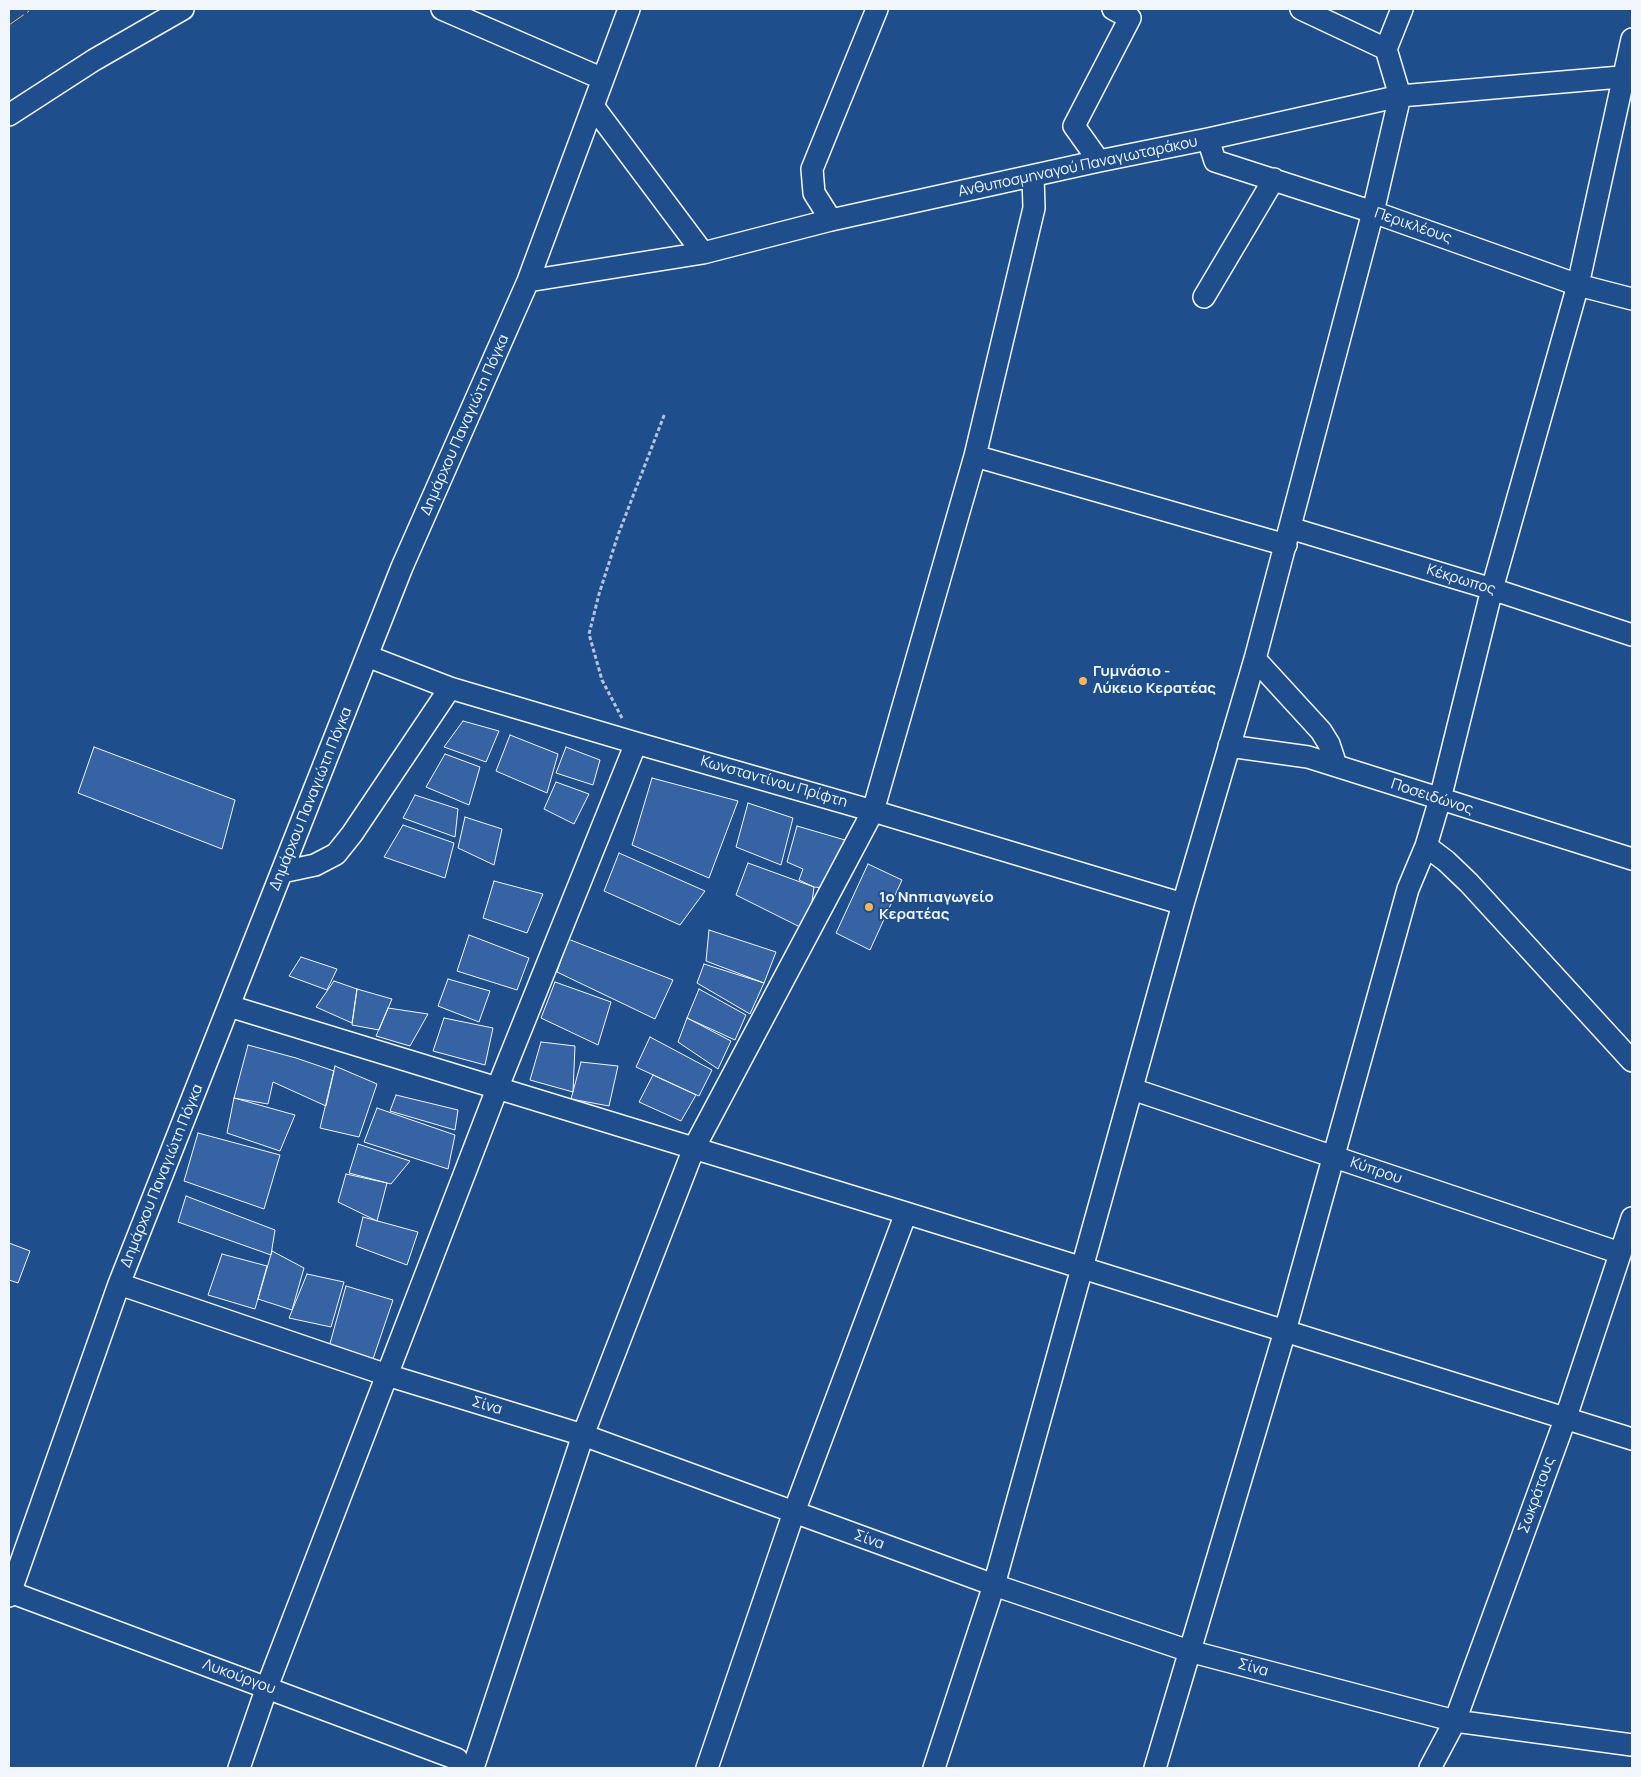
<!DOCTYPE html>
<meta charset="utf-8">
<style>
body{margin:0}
#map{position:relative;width:1641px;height:1777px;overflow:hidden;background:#1f4e8c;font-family:Manrope,sans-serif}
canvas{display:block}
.frame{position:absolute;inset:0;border:10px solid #f2f6ff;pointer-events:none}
</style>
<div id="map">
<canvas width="1641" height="1777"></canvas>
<div class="frame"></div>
</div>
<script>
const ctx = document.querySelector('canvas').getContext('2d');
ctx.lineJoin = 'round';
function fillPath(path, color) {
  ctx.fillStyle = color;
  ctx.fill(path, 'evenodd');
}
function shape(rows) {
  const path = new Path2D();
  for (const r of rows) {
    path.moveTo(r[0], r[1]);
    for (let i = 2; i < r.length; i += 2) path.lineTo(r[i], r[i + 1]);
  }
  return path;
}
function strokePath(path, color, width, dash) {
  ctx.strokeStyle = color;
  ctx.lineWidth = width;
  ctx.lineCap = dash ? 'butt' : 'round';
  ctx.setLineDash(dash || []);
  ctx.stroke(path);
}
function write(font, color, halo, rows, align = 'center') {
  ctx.font = font + ' Manrope,sans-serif';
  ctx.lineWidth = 4;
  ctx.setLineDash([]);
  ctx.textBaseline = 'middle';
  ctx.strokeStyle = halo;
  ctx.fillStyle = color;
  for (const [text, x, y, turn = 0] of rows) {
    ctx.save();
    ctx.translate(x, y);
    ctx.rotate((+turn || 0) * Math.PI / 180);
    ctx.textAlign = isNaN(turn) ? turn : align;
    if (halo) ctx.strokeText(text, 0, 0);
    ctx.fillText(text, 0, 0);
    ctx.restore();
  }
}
const building = shape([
 [463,721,499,731,486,762,444,747,463,721],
 [510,735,558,754,547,793,496,771,510,735],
 [94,747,235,800,222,849,78,793,94,747],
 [566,747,600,760,593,785,556,773,566,747],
 [445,754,480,767,469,805,426,787,445,754],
 [652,778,738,801,709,878,632,845,652,778],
 [556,782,589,794,574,824,544,809,556,782],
 [415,795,458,809,455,837,403,818,415,795],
 [748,803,793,818,781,865,736,847,748,803],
 [465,817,502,829,494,865,458,848,465,817],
 [403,825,454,843,445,878,384,857,403,825],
 [797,826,845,840,825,888,814,887,799,880,803,869,787,862,797,826],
 [619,853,705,891,680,925,604,891,619,853],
 [748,863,814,887,808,931,736,895,748,863],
 [868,864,902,880,870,950,836,933,868,864],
 [494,881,543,894,527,933,483,918,494,881],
 [709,930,776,952,764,983,706,961,709,930],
 [469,935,529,958,517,990,457,971,469,935],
 [568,939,673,980,655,1019,557,972,568,939],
 [301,957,337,969,327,990,289,976,301,957],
 [704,964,764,983,750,1014,697,983,704,964],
 [448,979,490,991,479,1022,438,1006,448,979],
 [334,981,357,989,352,1023,316,1007,334,981],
 [555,982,611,1002,598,1045,541,1018,555,982],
 [357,989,392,999,379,1030,352,1025,357,989],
 [699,989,746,1015,735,1040,687,1018,699,989],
 [388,1008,428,1014,410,1046,376,1036,388,1008],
 [444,1018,493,1028,485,1065,433,1051,444,1018],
 [687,1018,731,1041,718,1069,678,1042,687,1018],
 [650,1037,712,1070,699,1096,636,1067,650,1037],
 [541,1042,575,1046,573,1092,530,1080,541,1042],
 [248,1045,296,1058,334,1071,326,1106,273,1082,268,1104,234,1098,248,1045],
 [581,1062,618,1066,609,1106,571,1099,581,1062],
 [335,1066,377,1084,359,1137,320,1128,335,1066],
 [653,1075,696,1095,681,1121,639,1102,653,1075],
 [396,1095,458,1110,455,1130,390,1111,396,1095],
 [234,1098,295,1115,280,1151,227,1133,234,1098],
 [377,1108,455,1135,448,1169,364,1142,377,1108],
 [198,1133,280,1155,264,1209,184,1181,198,1133],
 [358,1144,410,1161,391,1184,349,1173,358,1144],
 [346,1174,387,1183,377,1221,338,1202,346,1174],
 [186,1196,275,1230,271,1255,178,1222,186,1196],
 [363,1217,418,1232,407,1265,356,1246,363,1217],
 [9,1243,30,1251,18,1283,9,1280,9,1243],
 [272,1251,304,1268,292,1310,258,1299,272,1251],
 [222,1254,267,1266,255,1309,208,1295,222,1254],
 [307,1274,344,1282,331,1327,289,1318,307,1274],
 [346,1286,393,1300,373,1359,329,1347,346,1286]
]);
const path = shape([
 [622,718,602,680,589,634,599,594,618,535,665,413]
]);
const minor = shape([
 [442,9,603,79],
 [1301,9,1386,49],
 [1400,96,1386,49,1402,9],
 [593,106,703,253],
 [9,115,94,60,183,9],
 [1208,139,1215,161,1373,212,1578,285,1632,299],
 [1099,161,1074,126,1130,18,1113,9],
 [831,220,814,193,812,169,877,9],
 [528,281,703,253,831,220,1099,161,1208,139,1400,96,1632,76],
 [1204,297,1274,179],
 [975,456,1286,545],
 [1290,528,1492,589,1632,635],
 [367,656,450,688,636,743,873,811,1183,904],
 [1255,659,1321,731,1329,744,1336,765],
 [1229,746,1308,757,1632,859],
 [1426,846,1446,861,1469,883,1632,1061],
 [282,872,315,865,336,854,352,834,450,688],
 [229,1006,906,1213,1632,1439],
 [1132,1089,1620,1253],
 [119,1284,387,1375,583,1435,994,1585,1189,1651,1455,1721,1632,1745],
 [10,1592,457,1759,462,1768],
 [9,1596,119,1284,402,567,528,281,629,9],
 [239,1768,267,1687,497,1089,636,743],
 [473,1768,583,1435,694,1148,873,811,975,456,1034,208,1033,176],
 [707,1768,794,1512,906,1213],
 [934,1768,994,1585,1183,904,1255,659,1373,212,1400,96],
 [1155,1768,1285,1331,1408,889,1426,846,1440,799,1492,589,1578,285,1632,39],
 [1430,1768,1455,1721,1566,1417,1632,1218]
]);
const power = shape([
 [9,25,32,9]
]);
const markers = [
 [1083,681,5,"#ffb74d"],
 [869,907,5,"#ffb74d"]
];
const streetNames = [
 ["Ανθυποσμηναγού Παναγιωταράκου",1078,167,-12],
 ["Περικλέους",1413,226,19],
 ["Δημάρχου Παναγιώτη Πόγκα",465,425,-66],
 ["Κέκρωπος",1461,580,17],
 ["Κωνσταντίνου Πρίφτη",774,782,16],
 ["Ποσειδώνος",1432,797,18],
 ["Δημάρχου Παναγιώτη Πόγκα",311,799,-68],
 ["Κύπρου",1376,1171,19],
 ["Δημάρχου Παναγιώτη Πόγκα",162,1176,-68],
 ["Σίνα",487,1406,17],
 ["Σωκράτους",1537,1495,-70],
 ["Σίνα",869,1540,20],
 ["Σίνα",1253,1668,15],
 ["Λυκούργου",239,1677,20]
];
const poiNames = [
 ["Γυμνάσιο -",1093,672],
 ["Λύκειο Κερατέας",1093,689],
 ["1ο Νηπιαγωγείο",879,898],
 ["Κερατέας",879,915]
];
fillPath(building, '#3563a3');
strokePath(building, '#f2f6ff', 1);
strokePath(minor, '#f2f6ff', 24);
strokePath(path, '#b3c4dc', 3, [4, 2.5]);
strokePath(minor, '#1f4e8c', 21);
strokePath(power, '#ffb74d', 1, [18, 4, 2.5, 4]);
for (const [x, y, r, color] of markers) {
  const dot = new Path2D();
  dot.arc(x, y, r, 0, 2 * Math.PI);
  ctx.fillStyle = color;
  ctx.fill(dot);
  strokePath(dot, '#1f4e8c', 2);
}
write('15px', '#f2f6ff', '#1f4e8c', streetNames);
write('bold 15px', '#f2f6ff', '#1f4e8c', poiNames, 'left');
</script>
